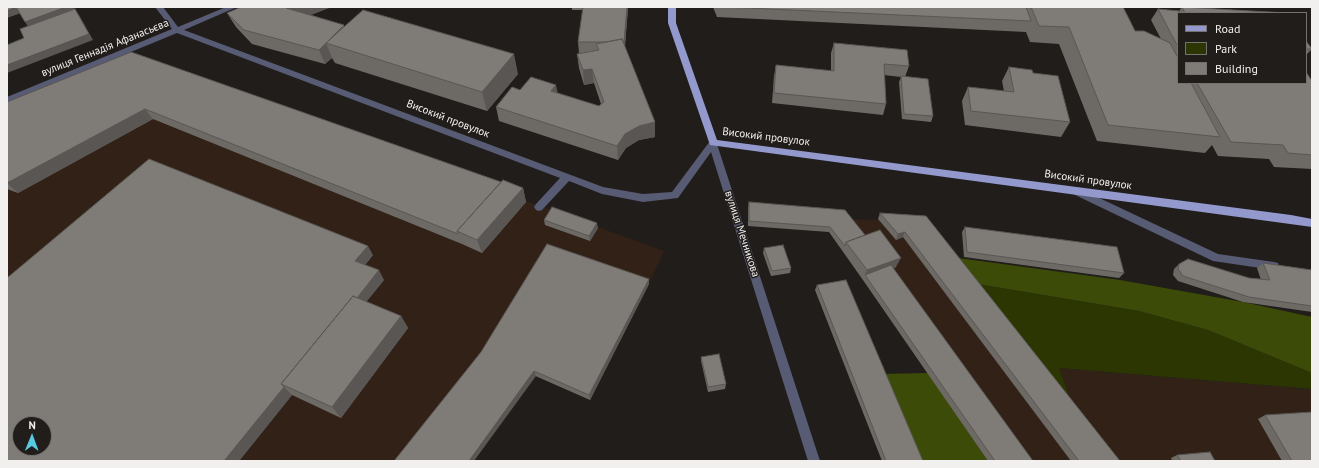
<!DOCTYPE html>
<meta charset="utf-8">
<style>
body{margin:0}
#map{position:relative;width:1319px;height:468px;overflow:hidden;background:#201d1b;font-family:"PT Sans",sans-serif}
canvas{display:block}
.frame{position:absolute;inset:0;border:8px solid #f2f0ee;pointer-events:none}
.legend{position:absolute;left:1177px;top:12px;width:130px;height:72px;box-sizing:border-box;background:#201d1b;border:1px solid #74716f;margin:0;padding:5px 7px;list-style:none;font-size:12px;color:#f2f0ee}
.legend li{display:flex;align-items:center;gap:8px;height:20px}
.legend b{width:20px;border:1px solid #74716f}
.north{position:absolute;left:12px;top:416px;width:40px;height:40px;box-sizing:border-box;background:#201d1b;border:1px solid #74716f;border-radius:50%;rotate:1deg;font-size:11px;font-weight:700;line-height:16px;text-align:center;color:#f2f0ee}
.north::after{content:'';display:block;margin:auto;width:14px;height:18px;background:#56c9e0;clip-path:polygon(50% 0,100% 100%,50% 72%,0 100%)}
</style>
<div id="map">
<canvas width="1319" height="468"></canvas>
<div class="frame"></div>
<ul class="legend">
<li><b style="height:5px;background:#9399cc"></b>Road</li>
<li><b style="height:11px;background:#2b3603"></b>Park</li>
<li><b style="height:11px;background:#7f7b77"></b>Building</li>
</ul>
<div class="north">N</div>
</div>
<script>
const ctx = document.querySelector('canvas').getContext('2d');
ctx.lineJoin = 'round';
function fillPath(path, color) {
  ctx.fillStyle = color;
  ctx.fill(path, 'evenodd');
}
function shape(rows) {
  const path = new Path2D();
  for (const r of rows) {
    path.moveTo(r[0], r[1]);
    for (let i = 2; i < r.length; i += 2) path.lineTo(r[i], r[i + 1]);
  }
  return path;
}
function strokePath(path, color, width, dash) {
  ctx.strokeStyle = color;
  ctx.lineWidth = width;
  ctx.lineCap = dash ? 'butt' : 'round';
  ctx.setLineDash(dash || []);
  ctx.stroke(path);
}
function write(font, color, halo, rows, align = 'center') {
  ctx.font = font + ' "PT Sans",sans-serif';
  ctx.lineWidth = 3;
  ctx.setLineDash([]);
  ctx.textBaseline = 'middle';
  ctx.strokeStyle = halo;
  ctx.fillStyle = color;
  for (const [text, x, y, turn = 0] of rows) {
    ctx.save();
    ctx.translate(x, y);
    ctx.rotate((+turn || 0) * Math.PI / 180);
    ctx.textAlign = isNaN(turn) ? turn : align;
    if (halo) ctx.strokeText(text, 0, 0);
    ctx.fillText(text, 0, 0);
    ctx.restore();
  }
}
const commercial = shape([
 [140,60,664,251,649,284,590,400,536,376,474,461,7,461,7,114],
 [20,424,44,424,44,448,20,448],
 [748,208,843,215,846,219,923,221,1076,416,1059,368,1312,389,1312,461,988,461,829,232,748,226]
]);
const green = shape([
 [972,283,1139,311,1208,330,1312,373,1312,389,1059,368,1077,417]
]);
const forest = shape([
 [951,257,1120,280,1243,302,1312,317,1312,373,1208,330,1139,311,972,283],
 [928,373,988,461,918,461,881,374]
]);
const minor = shape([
 [155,7,163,7,178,27,226,7,237,7,184,30,603,187,643,194,672,192,710,141,716,141,820,461,808,461,711,152,678,198,643,202,602,194,569,181,542,210,539,211,536,210,534,207,536,204,560,178,177,33,7,103,7,97,172,29,155,7],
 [1076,187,1218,254,1274,262,1278,263,1279,266,1278,269,1274,270,1213,261,1073,194,1071,191,1073,188,1076,187]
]);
const major = shape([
 [668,7,676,7,676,23,717,140,1291,215,1312,219,1312,227,710,145,668,23,668,7]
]);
const wall = shape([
 [572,7,628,7,625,47,655,137,639,140,626,148,618,160,499,121,496,107,520,90,558,93,599,106,601,104,594,83,584,85,579,68,577,54,586,53,579,53,578,42,583,10,572,10],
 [713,7,1123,7,1135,31,1161,39,1151,20,1158,9,1179,11,1182,7,1286,13,1178,13,1178,83,1306,83,1312,81,1312,169,1274,167,1269,159,1218,156,1212,145,1205,153,1097,141,1059,44,1030,42,1026,32,717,17],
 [227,13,311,15,344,26,518,74,487,111,335,63,332,58,325,64,252,44,236,27],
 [1306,41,1312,49,1306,55],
 [834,43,909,66,905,77,933,116,931,122,902,119,899,82,901,77,884,75,886,104,883,115,772,103,774,76,776,65,831,71,831,53],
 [131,52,501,182,523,188,526,202,482,253,462,244,153,119,18,193,7,189,7,102],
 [1009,67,1033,73,1070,122,1061,137,965,125,962,101,968,87,1004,91,1002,81],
 [749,202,865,235,896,267,893,269,1033,461,988,461,863,280,829,232,748,226,748,208],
 [880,213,926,216,1120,461,1071,461,903,237,896,240,878,219],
 [544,220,598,228,590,241,545,225],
 [965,227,1124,273,1119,278,964,257,962,232],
 [764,248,791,268,790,273,771,276,763,253],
 [373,255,365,265,384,280,366,302,401,316,408,328,341,418,292,395,239,461,9,461],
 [1263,263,1312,270,1312,312,1243,302,1178,281,1173,275,1174,269,1179,264,1249,278,1261,280,1257,268],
 [649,279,649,284,590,400,481,352],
 [817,285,923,461,882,461,815,290],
 [701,357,726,384,725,389,708,392,701,361],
 [1265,415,1312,461,1282,461,1258,419],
 [1177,455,1215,461,1172,461,1171,458]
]);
const shadedWall = shape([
 [16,7,21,13,7,18,7,11],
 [66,7,73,7,79,15,93,40,7,73,7,65,89,34,29,28,25,22],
 [287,7,332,7,293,22,286,8],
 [627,7,628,7,628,10,624,53,624,42],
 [326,43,332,58,325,64,319,50],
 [514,54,518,74,487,111,482,92],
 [592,69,594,83,584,85,583,70],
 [556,85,559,99,551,91],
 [145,109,153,119,18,193,7,183],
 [655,122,655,137,639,140,626,148,618,160,617,146,625,134,639,126],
 [523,188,526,202,482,253,477,240],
 [597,223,598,228,590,241,589,236],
 [905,232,903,237,896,240,898,234],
 [368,246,373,255,361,270,355,261],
 [901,258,896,267,867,278,865,275,867,270],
 [379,270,384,280,295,390,285,386],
 [649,279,649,284,590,400,589,395],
 [401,316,408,328,341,418,332,407],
 [534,371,536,376,474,461,469,461],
 [284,387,292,395,239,461,224,461]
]);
const building = shape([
 [7,7,66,7,25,22,16,7,7,11,7,7],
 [241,7,287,7,286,8,344,25,319,50,244,30,227,13,241,7],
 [583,7,627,7,624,42,622,39,606,42,578,42,583,7],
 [725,7,1026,7,1031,21,725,7],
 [1031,7,1123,7,1135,31,1144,31,1170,43,1178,58,1178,83,1191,83,1220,137,1108,125,1069,27,1039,26,1031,7],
 [1182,7,1286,13,1185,13,1182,7],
 [75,9,89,34,7,65,7,45,24,38,20,29,75,9],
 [1158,9,1179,11,1180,13,1178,13,1178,45,1177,45,1158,9],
 [363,10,514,54,482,92,326,43,363,10],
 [622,39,655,122,639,126,625,134,617,146,496,107,512,87,520,90,531,77,556,85,551,91,599,106,604,102,592,69,583,70,577,54,599,50,596,44,622,39],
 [1306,41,1312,49,1306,49,1306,41],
 [834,43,907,50,909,66,884,64,886,104,774,93,776,65,834,71,834,43],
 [131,52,501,182,457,231,458,234,145,109,7,183,7,102,131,52],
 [1009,67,1032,70,1033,73,1058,76,1070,122,971,111,968,87,1014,92,1009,67],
 [1306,72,1312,81,1312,155,1288,153,1283,145,1231,142,1197,83,1306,83,1306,72],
 [901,76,928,79,933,116,904,114,901,76],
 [149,159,368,246,355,261,379,270,357,298,353,296,281,384,284,387,224,461,9,461,7,460,7,278,149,159],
 [20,424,44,424,44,448,20,448,20,424],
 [503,180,523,188,477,240,457,231,503,180],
 [749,202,845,210,865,235,846,242,845,246,830,227,749,221,749,202],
 [552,207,597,223,589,236,544,220,552,207],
 [880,213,926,216,1120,461,1079,461,905,232,898,234,880,213],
 [965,227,1117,247,1124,273,967,252,965,227],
 [880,230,901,258,867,270,846,242,880,230],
 [547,244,649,279,589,395,534,371,469,461,394,461,481,352,547,244],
 [783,245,791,268,772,271,764,248,783,245],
 [1188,259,1249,278,1270,280,1263,263,1312,270,1312,306,1249,297,1183,276,1178,269,1179,264,1188,259],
 [891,265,1033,461,995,461,865,275,891,265],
 [846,280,923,461,886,461,817,285,846,280],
 [353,296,401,316,332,407,281,384,353,296],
 [719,354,726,384,708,387,701,357,719,354],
 [1312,412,1312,461,1292,461,1265,415,1312,412],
 [1210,452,1215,461,1181,461,1177,455,1210,452]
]);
const streetNames = [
 ["вулиця Геннадія Афанасьєва",105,48,-22],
 ["Високий провулок",448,119,21],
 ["Високий провулок",766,137,7],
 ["Високий провулок",1088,180,8],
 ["вулиця Мечникова",742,234,72]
];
fillPath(commercial, '#312117');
fillPath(green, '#2b3603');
fillPath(forest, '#3d4b08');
fillPath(minor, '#585b74');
fillPath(major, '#9399cc');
fillPath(wall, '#6d6a66');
fillPath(shadedWall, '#595653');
fillPath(building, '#7f7b77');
strokePath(building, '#595653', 1);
write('11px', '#f2f0ee', '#201d1b', streetNames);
</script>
